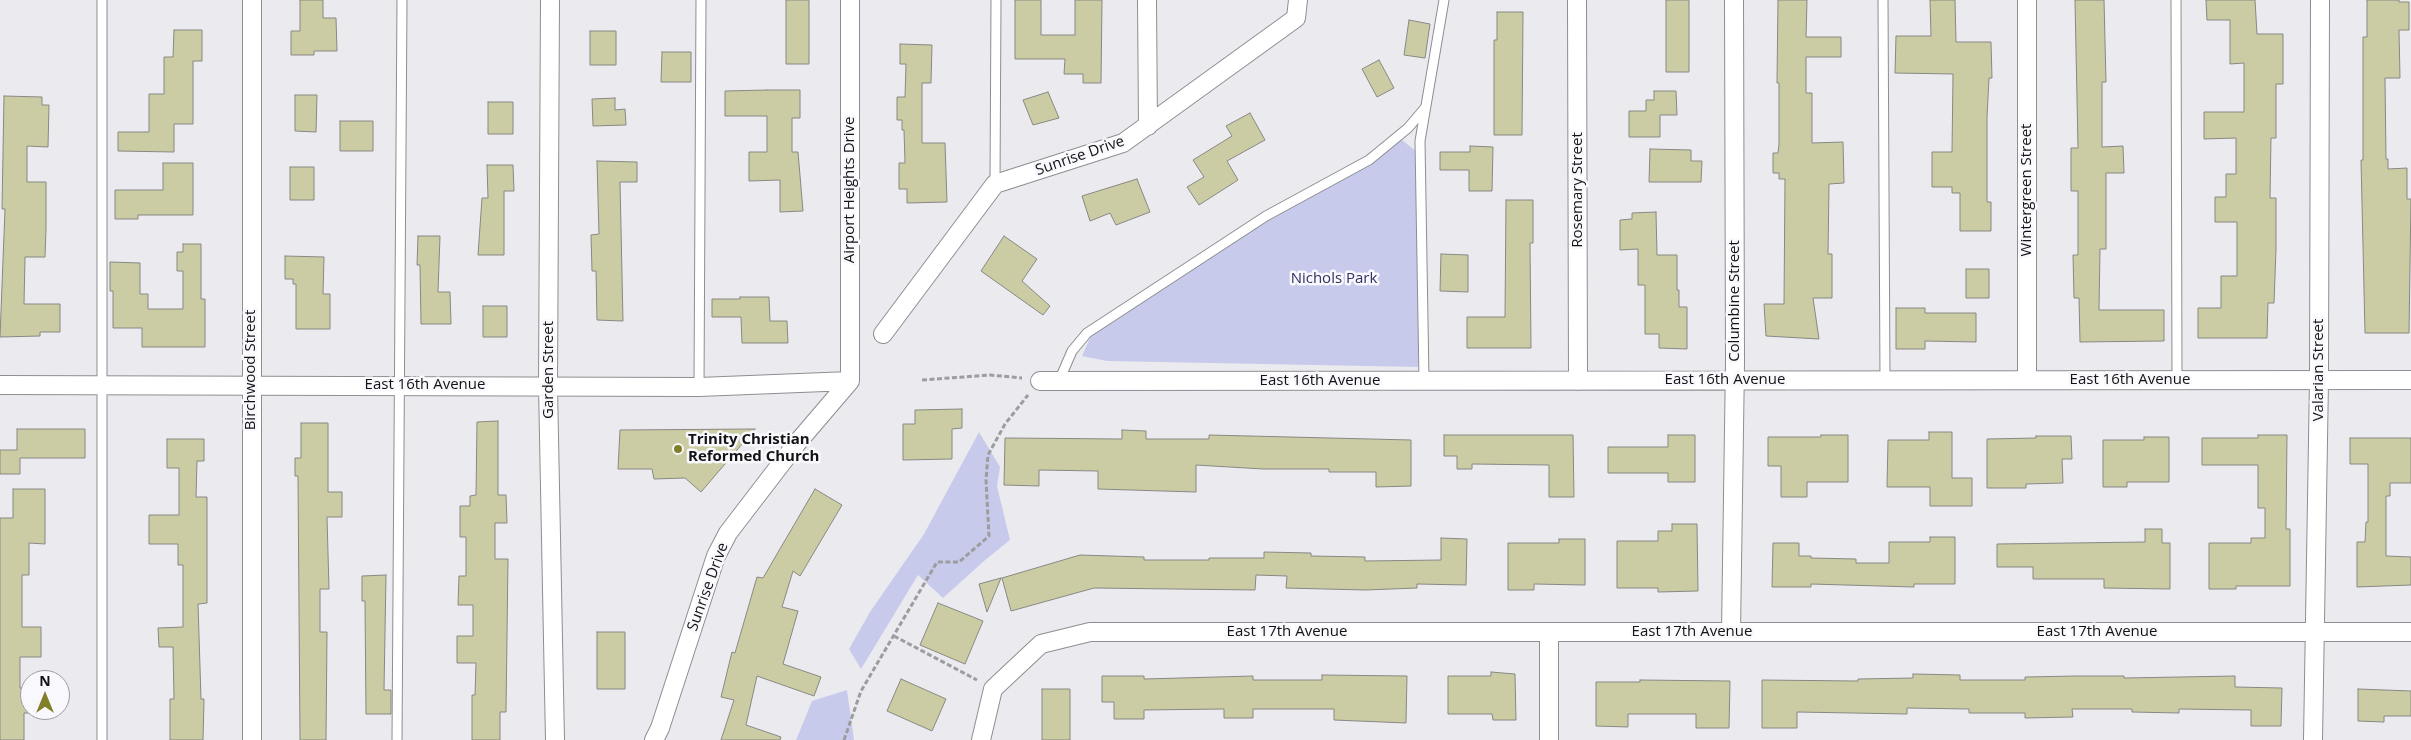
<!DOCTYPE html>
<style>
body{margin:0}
#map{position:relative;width:2411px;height:740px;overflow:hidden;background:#ebebef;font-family:"Open Sans",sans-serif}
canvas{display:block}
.north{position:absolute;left:20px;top:670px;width:50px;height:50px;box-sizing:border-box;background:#f8f8fd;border:1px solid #9c9ca0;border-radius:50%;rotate:0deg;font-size:14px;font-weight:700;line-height:20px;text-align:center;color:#131315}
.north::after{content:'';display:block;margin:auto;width:18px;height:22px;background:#818029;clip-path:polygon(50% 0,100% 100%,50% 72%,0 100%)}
</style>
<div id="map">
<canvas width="2411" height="740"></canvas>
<div class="north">N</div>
</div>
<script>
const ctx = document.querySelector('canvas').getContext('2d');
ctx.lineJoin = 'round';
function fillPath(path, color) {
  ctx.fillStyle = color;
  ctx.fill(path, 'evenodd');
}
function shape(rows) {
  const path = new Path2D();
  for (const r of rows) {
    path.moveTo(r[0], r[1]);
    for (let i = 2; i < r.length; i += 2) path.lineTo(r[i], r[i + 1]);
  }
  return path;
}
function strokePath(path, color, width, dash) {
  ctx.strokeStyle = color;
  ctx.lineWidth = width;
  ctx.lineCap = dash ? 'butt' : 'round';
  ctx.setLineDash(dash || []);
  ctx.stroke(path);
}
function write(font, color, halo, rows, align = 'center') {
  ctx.font = font + ' "Open Sans",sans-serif';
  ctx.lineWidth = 5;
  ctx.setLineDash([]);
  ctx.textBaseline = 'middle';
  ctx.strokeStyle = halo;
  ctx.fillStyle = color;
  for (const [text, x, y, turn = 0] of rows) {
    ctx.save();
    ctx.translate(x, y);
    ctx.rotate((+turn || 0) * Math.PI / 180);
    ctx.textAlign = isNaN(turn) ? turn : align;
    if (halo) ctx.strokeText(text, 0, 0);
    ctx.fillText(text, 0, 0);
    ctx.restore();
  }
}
const green = shape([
 [1402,140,1418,153,1421,290,1418,367,1107,361,1082,356,1093,331,1317,189,1377,148],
 [979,432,1000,467,997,486,1010,540,984,561,943,598,918,575,861,669,849,649,870,612,924,534],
 [847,690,854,740,796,740,812,701]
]);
const building = shape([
 [300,0,323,0,323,18,336,18,337,51,314,51,314,55,291,55,291,31,300,31,300,0],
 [786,0,809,0,809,64,786,64,786,0],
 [1015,0,1041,0,1041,35,1075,35,1075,0,1102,0,1101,83,1083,83,1083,74,1064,74,1065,59,1015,59,1015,0],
 [1666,0,1689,0,1689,72,1666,72,1666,0],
 [1778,0,1807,0,1806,37,1841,37,1841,57,1806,57,1806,93,1812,93,1812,143,1843,142,1844,183,1829,184,1828,254,1832,254,1832,298,1813,298,1819,339,1766,336,1764,304,1784,304,1785,179,1779,179,1779,173,1773,173,1773,153,1778,153,1779,144,1779,83,1777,83,1778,0],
 [1930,0,1955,0,1956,42,1991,42,1992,78,1989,78,1987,117,1987,202,1991,202,1991,231,1960,231,1960,193,1952,193,1952,187,1932,187,1932,152,1952,152,1953,74,1895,73,1896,36,1931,36,1930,0],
 [2075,0,2104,0,2106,82,2102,82,2102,147,2123,146,2124,173,2106,173,2106,249,2100,249,2099,310,2164,310,2164,341,2080,342,2079,298,2074,298,2073,255,2078,255,2078,191,2071,191,2071,148,2078,148,2075,0],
 [2206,0,2255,0,2257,34,2283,34,2283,84,2276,84,2276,138,2271,138,2270,198,2276,198,2276,249,2274,303,2268,303,2267,338,2198,338,2198,308,2221,308,2221,276,2237,276,2237,222,2215,222,2215,197,2226,197,2226,174,2236,174,2236,138,2204,139,2204,112,2244,112,2244,63,2230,64,2230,20,2207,20,2206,0],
 [2367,0,2399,0,2399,2,2409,2,2409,30,2399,30,2400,78,2385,78,2386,159,2388,159,2388,169,2407,168,2407,199,2411,199,2409,333,2365,333,2361,160,2363,160,2363,37,2367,37,2367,0],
 [1497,12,1523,12,1522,135,1494,135,1494,40,1497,40,1497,12],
 [1409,20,1430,24,1425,58,1404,55,1409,20],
 [174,30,202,30,202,61,193,61,193,124,174,124,174,152,118,151,118,132,149,132,149,94,164,94,164,57,173,57,174,30],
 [590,31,616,31,616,65,590,65,590,31],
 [900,44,932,45,931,83,922,83,922,143,945,143,947,202,907,203,907,189,899,189,899,163,905,163,904,130,902,130,902,120,897,120,897,97,905,97,906,64,900,64,900,44],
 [662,52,691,52,691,82,661,82,662,52],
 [1379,60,1394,88,1377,97,1362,69,1379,60],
 [767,90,800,90,800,118,792,118,792,152,798,152,803,211,780,212,780,180,749,181,749,152,767,152,767,116,725,116,725,91,767,90],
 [1654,91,1676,91,1677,115,1660,115,1660,137,1629,137,1629,111,1646,111,1646,100,1654,100,1654,91],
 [1048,92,1059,118,1033,125,1023,100,1048,92],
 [295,95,317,95,316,132,295,131,295,95],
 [4,96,42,97,42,105,49,105,48,147,27,146,27,182,46,182,46,229,45,257,25,257,24,304,60,304,60,332,40,332,40,336,0,337,5,209,2,209,4,96],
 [615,98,615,110,625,109,626,125,593,126,592,99,615,98],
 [488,102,513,102,513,134,488,134,488,102],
 [1250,113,1265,140,1227,161,1238,180,1199,205,1187,187,1204,177,1193,160,1232,136,1226,126,1250,113],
 [340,121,373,121,373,151,340,151,340,121],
 [1470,146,1493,147,1492,191,1469,191,1469,170,1440,170,1440,152,1470,152,1470,146],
 [1650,149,1691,150,1691,161,1702,161,1701,182,1649,182,1650,149],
 [597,161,637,162,637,182,620,182,623,321,597,320,596,271,592,271,591,235,599,234,597,161],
 [163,163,193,163,193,215,138,215,138,219,115,219,115,190,163,190,163,163],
 [487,165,513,165,514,191,504,191,504,255,478,255,482,198,488,198,487,165],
 [290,167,314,167,314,200,290,200,290,167],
 [1137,179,1150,212,1116,225,1110,213,1090,221,1082,196,1137,179],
 [1506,200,1533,200,1533,243,1530,243,1531,348,1467,348,1467,317,1505,317,1506,200],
 [1656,212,1657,255,1677,255,1677,290,1679,290,1679,307,1687,307,1687,349,1659,348,1659,334,1645,334,1645,285,1638,285,1638,249,1620,250,1620,220,1632,219,1632,213,1656,212],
 [418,236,440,236,438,292,450,292,451,324,421,324,420,265,417,265,418,236],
 [1004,236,1037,259,1022,281,1050,306,1043,315,981,271,1004,236],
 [183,244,201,244,201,299,205,299,205,347,142,347,142,328,113,328,113,291,110,291,110,262,140,263,140,294,148,294,148,309,183,309,183,271,177,271,177,252,183,252,183,244],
 [1441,254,1468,255,1468,292,1440,291,1441,254],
 [285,256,324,257,323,294,330,294,330,329,296,329,296,284,293,284,293,279,285,279,285,256],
 [1966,269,1989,269,1989,298,1966,298,1966,269],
 [740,297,769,297,770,321,787,321,788,343,742,343,741,317,712,317,712,299,740,299,740,297],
 [483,306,507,306,507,337,483,337,483,306],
 [1896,308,1925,308,1925,313,1976,313,1976,342,1925,341,1925,349,1896,349,1896,308],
 [962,409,962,428,952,429,952,459,903,460,903,424,915,424,915,410,962,409],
 [498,421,498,495,506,495,507,523,495,523,495,559,508,559,506,712,500,712,500,740,472,740,472,695,475,695,476,663,457,663,457,636,473,636,473,605,458,605,459,576,466,576,466,537,460,537,460,506,470,506,470,496,476,495,477,422,498,421],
 [301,423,328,423,328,492,342,492,342,517,327,517,329,589,320,589,320,632,327,632,326,740,300,740,298,476,295,476,295,458,301,458,301,423],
 [17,429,85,429,85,458,20,458,20,474,0,474,0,450,17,450,17,429],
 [755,429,701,492,685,478,654,479,652,469,618,469,620,430,755,429],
 [1122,430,1146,431,1146,439,1209,439,1209,435,1411,440,1411,486,1376,487,1376,472,1329,472,1329,469,1263,469,1196,465,1196,492,1098,489,1098,471,1039,470,1039,486,1004,485,1005,438,1122,439,1122,430],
 [1929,432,1952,432,1952,478,1972,478,1972,506,1930,506,1930,487,1887,487,1888,440,1929,440,1929,432],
 [1444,435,1573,435,1574,497,1549,497,1549,465,1472,464,1472,469,1457,469,1457,456,1444,456,1444,435],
 [1668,435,1695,435,1695,482,1668,482,1668,473,1608,473,1608,447,1668,447,1668,435],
 [1821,435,1848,435,1848,482,1807,482,1807,497,1781,497,1781,466,1768,466,1768,437,1821,437,1821,435],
 [2258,435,2287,435,2286,529,2290,529,2290,586,2236,586,2236,589,2209,589,2209,543,2251,543,2251,538,2265,538,2265,508,2258,508,2258,465,2202,465,2202,438,2258,438,2258,435],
 [2036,436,2071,436,2072,459,2062,459,2063,483,2026,484,2026,488,1987,488,1987,439,2036,438,2036,436],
 [2144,437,2169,437,2169,482,2127,482,2127,487,2103,487,2103,440,2144,440,2144,437],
 [2350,438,2411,438,2411,483,2390,483,2390,496,2386,496,2386,556,2411,557,2411,585,2357,587,2357,542,2365,542,2366,522,2368,522,2368,464,2350,464,2350,438],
 [167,439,204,439,204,461,197,461,196,497,207,497,207,603,198,604,201,699,204,699,203,740,170,740,170,699,174,699,173,647,159,647,158,628,183,627,183,565,178,565,178,544,149,544,149,515,179,515,179,468,167,468,167,439],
 [13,489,45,489,45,544,29,543,29,575,22,575,22,627,41,627,41,657,20,657,20,688,30,688,30,713,24,713,24,740,0,740,0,518,13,518,13,489],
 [815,489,842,505,800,576,793,571,782,607,798,611,783,664,821,677,814,696,757,676,746,725,781,737,780,740,721,740,734,700,721,697,732,652,735,653,757,577,763,578,815,489],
 [1672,524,1697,524,1698,591,1658,592,1658,588,1617,588,1617,541,1658,541,1658,531,1672,531,1672,524],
 [2145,529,2162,529,2162,543,2170,543,2170,589,2104,588,2104,579,2033,579,2033,567,1997,567,1997,544,2145,542,2145,529],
 [1930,537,1955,537,1955,584,1914,584,1914,587,1811,584,1811,587,1772,587,1773,543,1799,543,1799,556,1811,556,1811,558,1856,559,1856,563,1889,563,1889,542,1930,542,1930,537],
 [1441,538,1467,539,1466,585,1417,584,1417,588,1365,590,1286,588,1287,576,1256,575,1255,590,1094,588,1011,611,1002,578,1080,555,1144,557,1144,560,1209,560,1209,558,1264,558,1264,552,1311,553,1311,556,1365,557,1365,561,1441,560,1441,538],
 [1559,539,1585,539,1585,585,1534,584,1534,590,1508,590,1508,543,1559,543,1559,539],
 [386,575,384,690,391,690,391,714,366,714,365,601,362,601,362,576,386,575],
 [1001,578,987,612,979,584,1001,578],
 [938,603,983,621,965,664,920,645,938,603],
 [597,632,625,632,625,689,597,689,597,632],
 [1491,672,1515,674,1516,720,1493,720,1492,714,1448,714,1448,676,1491,676,1491,672],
 [1913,674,1960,675,1960,680,2025,680,2025,677,2076,676,2124,676,2124,678,2235,676,2235,687,2282,688,2281,726,2251,726,2251,710,2179,709,2179,713,2132,712,2132,709,2072,709,2073,717,2025,718,2025,713,1969,713,1969,709,1907,708,1907,714,1797,712,1797,728,1762,728,1762,680,1858,681,1858,679,1913,678,1913,674],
 [1322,675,1407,676,1406,723,1334,720,1334,709,1253,709,1253,718,1224,718,1224,709,1144,710,1144,719,1114,719,1114,702,1102,702,1102,676,1144,676,1144,679,1253,676,1253,680,1322,680,1322,675],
 [901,679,946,699,932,731,887,711,901,679],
 [1640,680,1730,681,1729,728,1696,728,1696,714,1628,714,1628,727,1596,726,1596,682,1640,682,1640,680],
 [1042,689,1070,689,1070,740,1042,740,1042,689],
 [2358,689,2411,691,2411,716,2384,716,2384,722,2358,721,2358,689]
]);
const path = shape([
 [922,380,990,375,1022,378],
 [894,636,977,680],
 [844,740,861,691,937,562,959,562,989,536,986,480,988,455,1005,424,1028,395]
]);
const service = shape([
 [102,0,102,740],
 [1883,0,1885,380],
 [2176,0,2177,380],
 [995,184,996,0],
 [1059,381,1072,351,1087,333,1266,216,1369,160,1408,128,1425,108],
 [1424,381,1420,141,1444,0],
 [699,387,701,0],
 [397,740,402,0]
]);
const minor = shape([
 [550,0,548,386,555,740],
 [850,0,850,381],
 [1147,0,1148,126],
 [1577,0,1578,381],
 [2027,0,2027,380],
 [883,334,995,184,1123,143,1296,18,1298,0],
 [1040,381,2411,380],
 [0,385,699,387,850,381],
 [1549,632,1549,740],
 [1731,632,1735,362,1734,0],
 [252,740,252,0],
 [654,740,660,728,716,556,728,533,797,443,850,381],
 [981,740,993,689,1041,644,1090,632,2411,632],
 [2313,740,2319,380,2320,0]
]);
const markers = [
 [678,449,5,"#818029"]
];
const streetNames = [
 ["Sunrise Drive",1080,156,-19],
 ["Airport Heights Drive",850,190,-90],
 ["Rosemary Street",1578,190,-90],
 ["Wintergreen Street",2027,190,-90],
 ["Columbine Street",1735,301,-90],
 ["Birchwood Street",251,370,-90],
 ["Garden Street",549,370,-90],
 ["Valarian Street",2319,370,-90],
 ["East 16th Avenue",1725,380],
 ["East 16th Avenue",2130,380],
 ["East 16th Avenue",1320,381],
 ["East 16th Avenue",425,385],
 ["Sunrise Drive",708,587,-70],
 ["East 17th Avenue",1287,632],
 ["East 17th Avenue",1692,632],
 ["East 17th Avenue",2097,632]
];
const parkNames = [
 ["Nichols Park",1334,279]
];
const poiNames = [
 ["Trinity Christian",688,440],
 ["Reformed Church",688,457]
];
fillPath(green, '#c8caec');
fillPath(building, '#cbcca4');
strokePath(building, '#888884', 1);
strokePath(service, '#8d8e92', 11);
strokePath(minor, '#8d8e92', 20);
strokePath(path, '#9d9da0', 3, [5, 2.5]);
strokePath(service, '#fff', 9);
strokePath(minor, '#fff', 18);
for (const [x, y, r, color] of markers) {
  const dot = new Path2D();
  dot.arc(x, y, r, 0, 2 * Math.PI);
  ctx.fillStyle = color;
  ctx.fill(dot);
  strokePath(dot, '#f8f8fd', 2);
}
write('15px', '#131315', '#f8f8fd', streetNames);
write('15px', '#313060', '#f8f8fd', parkNames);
write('bold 15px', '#131315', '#f8f8fd', poiNames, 'left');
</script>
